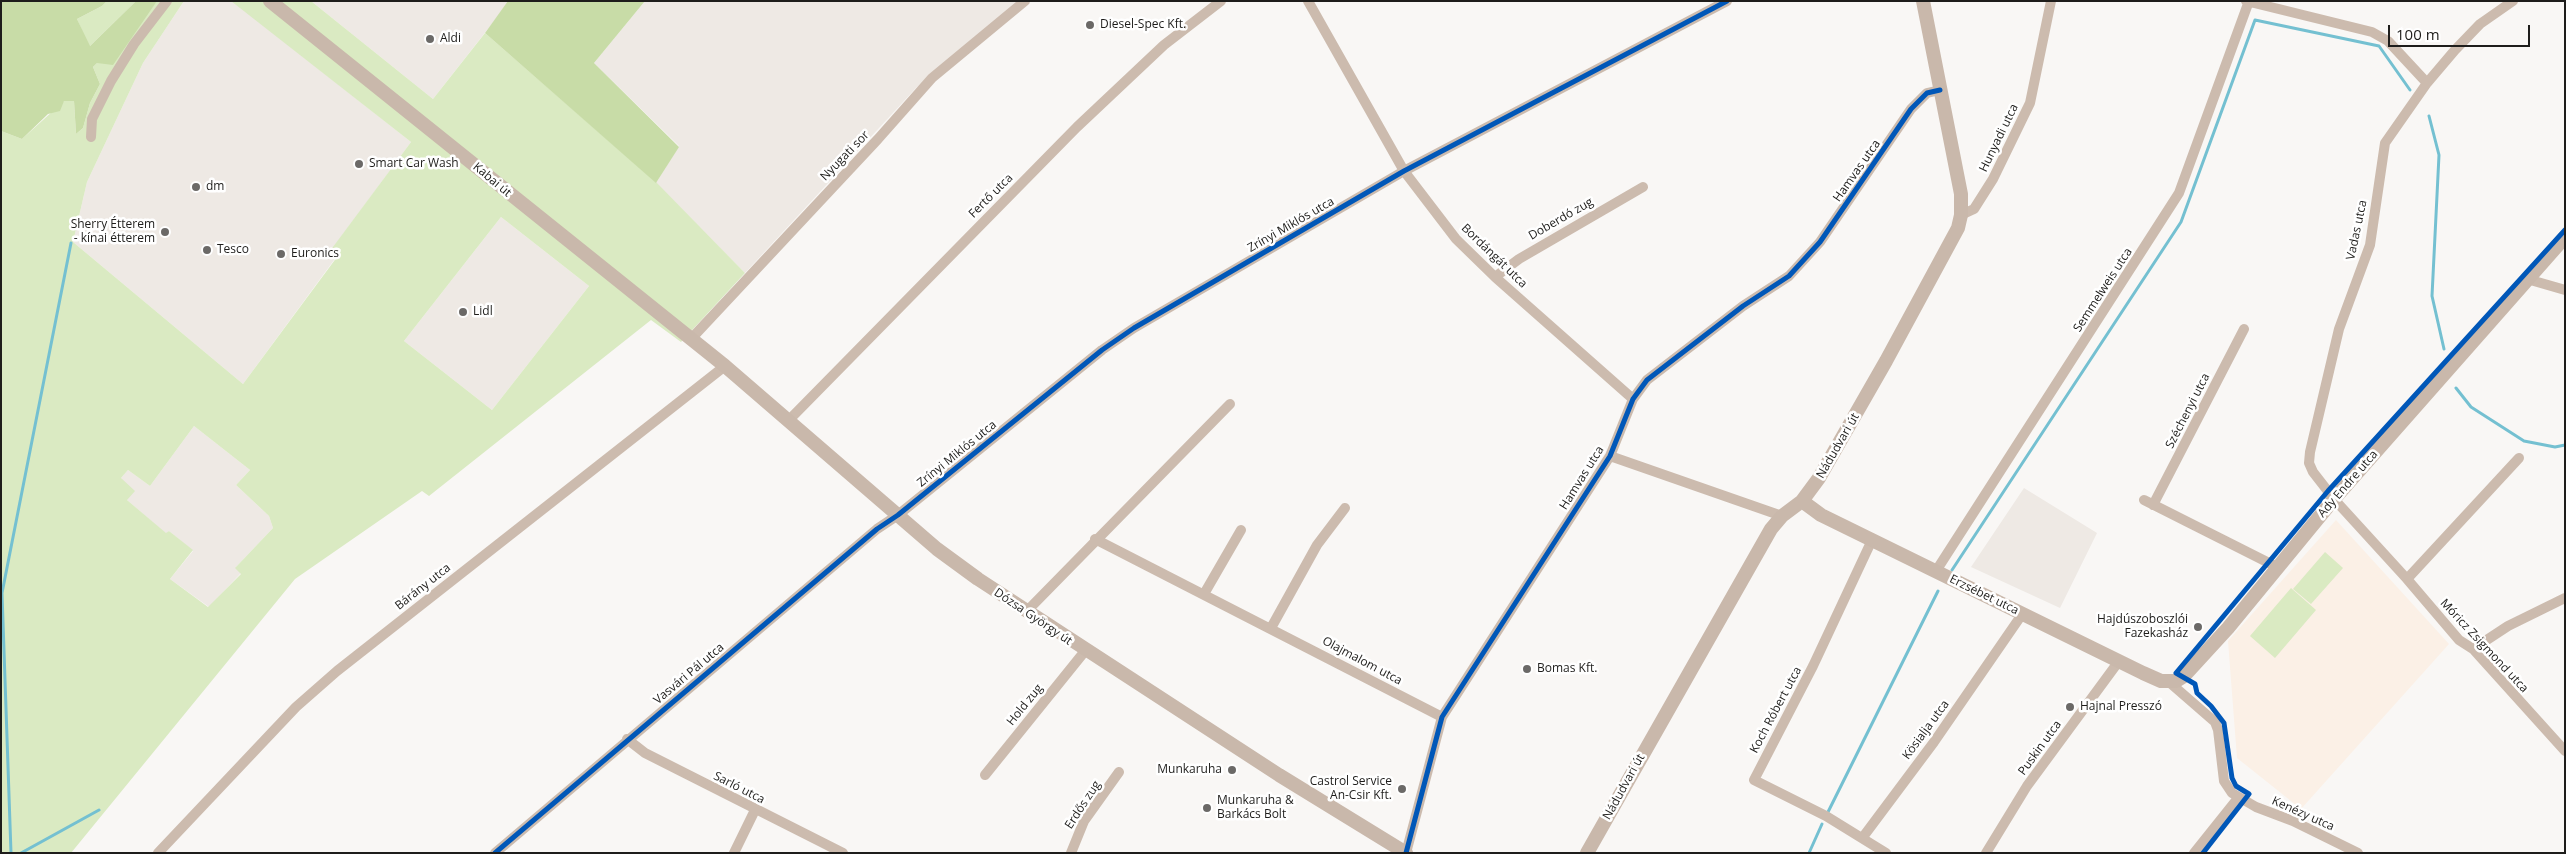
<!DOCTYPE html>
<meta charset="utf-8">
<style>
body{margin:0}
#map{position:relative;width:2566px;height:854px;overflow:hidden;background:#f9f7f5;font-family:"Open Sans",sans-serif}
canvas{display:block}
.frame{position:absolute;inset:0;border:2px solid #1e1d1b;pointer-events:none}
.scale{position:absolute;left:2388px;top:25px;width:142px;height:22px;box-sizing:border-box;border:2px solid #1e1d1b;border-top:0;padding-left:6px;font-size:15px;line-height:18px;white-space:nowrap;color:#1e1d1b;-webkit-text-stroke:4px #fff;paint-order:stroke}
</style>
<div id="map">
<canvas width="2566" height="854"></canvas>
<div class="frame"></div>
<div class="scale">100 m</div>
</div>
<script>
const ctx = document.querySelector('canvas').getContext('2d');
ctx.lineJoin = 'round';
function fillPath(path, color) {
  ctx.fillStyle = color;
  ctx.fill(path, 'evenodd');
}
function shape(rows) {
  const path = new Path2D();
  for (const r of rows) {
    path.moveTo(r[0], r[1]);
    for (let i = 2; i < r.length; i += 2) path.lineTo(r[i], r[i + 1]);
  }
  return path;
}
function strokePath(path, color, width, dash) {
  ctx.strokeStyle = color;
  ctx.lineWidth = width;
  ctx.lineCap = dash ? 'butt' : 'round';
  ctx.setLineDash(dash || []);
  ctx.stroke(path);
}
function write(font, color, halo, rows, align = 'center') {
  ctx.font = font + ' "Open Sans",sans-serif';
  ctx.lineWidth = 5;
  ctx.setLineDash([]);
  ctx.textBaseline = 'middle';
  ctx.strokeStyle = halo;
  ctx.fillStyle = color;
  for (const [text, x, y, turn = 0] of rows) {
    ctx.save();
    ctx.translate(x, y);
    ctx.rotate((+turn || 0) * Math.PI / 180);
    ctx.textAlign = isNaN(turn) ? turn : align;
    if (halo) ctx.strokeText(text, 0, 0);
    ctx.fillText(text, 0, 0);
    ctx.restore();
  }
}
const built = shape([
 [184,1,234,2,411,142,331,251,337,256,243,384,73,242,87,182,143,63],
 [311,1,508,1,509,2,433,99],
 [645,1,1018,1,916,88,745,273,656,183,679,146,594,63],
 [501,217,589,286,492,410,404,341],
 [194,426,250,470,236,485,269,516,273,528,236,567,241,573,209,607,170,579,193,551,169,531,166,534,127,500,121,478,128,470,150,486],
 [2024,488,2097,533,2060,608,1971,567]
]);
const education = shape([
 [2336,520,2449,644,2301,809,2237,758,2228,641]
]);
const green = shape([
 [107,1,136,1,89,47,77,19,102,6],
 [157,1,184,1,143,63,87,182,73,242,243,384,337,257,330,251,411,142,231,1,311,1,433,99,485,33,656,182,745,273,681,342,651,320,429,496,422,491,295,579,71,853,1,853,1,131,22,139,64,101,74,101,76,134,83,128,90,103,100,84,93,67],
 [501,217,589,286,492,410,404,341],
 [194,426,250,470,236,485,269,516,273,528,235,568,241,574,208,607,170,579,193,550,169,531,166,533,127,500,135,491,121,478,128,470,150,486],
 [2325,552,2343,568,2311,604,2293,589],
 [2291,588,2316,610,2275,658,2250,636]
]);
const forest = shape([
 [1,1,107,1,102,6,77,19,90,46,136,1,157,1,113,65,97,63,93,67,100,84,90,103,83,128,76,134,74,101,64,101,60,111,48,114,22,139,1,131],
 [508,1,645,1,594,63,679,147,656,183,485,33]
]);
const stream = shape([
 [2429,116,2439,155,2432,296,2444,349],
 [2456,388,2471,407,2524,441,2555,447,2565,445],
 [1952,570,2181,222,2255,20,2379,46,2410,90],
 [1828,812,1938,591],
 [11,853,2,593,71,243],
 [21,853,99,810],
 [1809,853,1822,824]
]);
const street = shape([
 [1308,1,1404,171,1456,239,1495,277,1633,399],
 [2246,1,2372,32,2388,41,2427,83],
 [2513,1,2480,24,2455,50,2427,83,2385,143,2370,245,2339,329,2310,452,2309,463,2313,472,2334,499,2407,579,2459,640,2473,649,2565,751],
 [91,137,92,119,111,81,134,44,167,1],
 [1961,215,1974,209,1993,179,2030,103,2051,1],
 [1495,277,1519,259,1643,187],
 [2527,279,2565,290],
 [691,339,878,139,932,78,1025,1],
 [789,420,1077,127,1164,45,1221,1],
 [1610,456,1782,516],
 [2144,500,2277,567],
 [2153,505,2244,329],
 [1095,539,1442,717],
 [1872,540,1813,666,1754,780,1826,816,1886,853],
 [1936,571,2179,193,2249,1],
 [2407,579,2519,458],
 [1204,594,1241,530],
 [1026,612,1230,404],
 [1271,628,1317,545,1345,508],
 [2473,649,2508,626,2565,598],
 [2169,682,2215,722,2218,730,2224,781,2232,793,2256,807,2293,821,2358,853],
 [627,739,645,753,843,853],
 [985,775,1085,651],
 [1863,837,1934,742,2023,613],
 [158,853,296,707,337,671,725,366],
 [495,853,877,529,898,515,1102,350,1134,328,1404,171,1727,1],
 [734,853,755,810],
 [1071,853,1084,821,1119,772],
 [1406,853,1442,717,1610,456,1633,399,1647,380,1743,306,1789,276,1820,242,1911,109,1927,93,1940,90],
 [1986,853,2027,786,2119,661],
 [2194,853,2238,798]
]);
const secondary = shape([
 [270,1,725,366,937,549,978,579,1279,775,1406,853],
 [1802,501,1821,515,2143,673,2161,681,2176,681,2184,676,2228,628,2334,499,2565,237],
 [1587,853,1771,529,1782,516,1802,501,1819,478,1886,361,1958,228,1961,215,1961,194,1923,1]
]);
const cycleway = shape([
 [495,853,877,529,898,515,1102,350,1134,328,1404,171,1727,1],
 [1406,853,1442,717,1610,456,1633,399,1647,380,1743,306,1789,276,1820,242,1911,109,1927,93,1940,90],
 [2203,853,2249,794,2236,786,2232,778,2224,723,2211,706,2197,693,2195,684,2176,673,2328,491,2565,230]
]);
const markers = [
 [1090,25,5,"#6b6967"],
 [430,39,5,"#6b6967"],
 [359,164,5,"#6b6967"],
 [196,187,5,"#6b6967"],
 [165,232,5,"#6b6967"],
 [207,250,5,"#6b6967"],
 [281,254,5,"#6b6967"],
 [463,312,5,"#6b6967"],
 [2198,627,5,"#6b6967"],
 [1527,669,5,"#6b6967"],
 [2070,707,5,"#6b6967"],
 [1232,770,5,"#6b6967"],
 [1402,789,5,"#6b6967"],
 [1207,808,5,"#6b6967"]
];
const poiNames = [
 ["Diesel-Spec Kft.",1100,25],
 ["Aldi",440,39],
 ["Smart Car Wash",369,164],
 ["dm",206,187],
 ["Sherry Étterem",155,225,"right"],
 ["- kínai étterem",155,239,"right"],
 ["Tesco",217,250],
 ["Euronics",291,254],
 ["Lidl",473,312],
 ["Hajdúszoboszlói",2188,620,"right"],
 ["Fazekasház",2188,634,"right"],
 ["Bomas Kft.",1537,669],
 ["Hajnal Presszó",2080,707],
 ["Munkaruha",1222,770,"right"],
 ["Castrol Service",1392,782,"right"],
 ["An-Csir Kft.",1392,796,"right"],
 ["Munkaruha &",1217,801],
 ["Barkács Bolt",1217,815]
];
const streetNames = [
 ["Hunyadi utca",1999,138,-64],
 ["Nyugati sor",845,156,-46],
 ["Hamvas utca",1857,171,-55],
 ["Kabai út",492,180,40],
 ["Fertő utca",991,196,-45],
 ["Doberdó zug",1561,219,-30],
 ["Zrínyi Miklós utca",1291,225,-30],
 ["Vadas utca",2357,230,-78],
 ["Bordángát utca",1494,256,44],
 ["Semmelweis utca",2103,290,-57],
 ["Széchenyi utca",2188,411,-63],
 ["Nádudvari út",1838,446,-60],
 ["Zrínyi Miklós utca",957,454,-39],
 ["Hamvas utca",1582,478,-58],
 ["Ady Endre utca",2348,484,-49],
 ["Bárány utca",423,587,-38],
 ["Erzsébet utca",1984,595,26],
 ["Dózsa György út",1033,617,34],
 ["Móricz Zsigmond utca",2484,646,47],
 ["Olajmalom utca",1362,661,28],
 ["Vasvári Pál utca",689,674,-40],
 ["Hold zug",1025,705,-51],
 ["Koch Róbert utca",1776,710,-62],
 ["Kösialja utca",1926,730,-54],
 ["Puskin utca",2040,748,-54],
 ["Nádudvari út",1624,787,-61],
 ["Sarló utca",739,788,27],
 ["Erdős zug",1083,805,-57],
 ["Kenézy utca",2303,814,24]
];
fillPath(built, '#eee9e4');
fillPath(education, '#fbf0e6');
fillPath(green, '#daeac2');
fillPath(forest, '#c8dca7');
strokePath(stream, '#74c0d1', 3);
strokePath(street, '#ccbbae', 10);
strokePath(secondary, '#c9b8ab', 14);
strokePath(cycleway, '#0057b8', 5);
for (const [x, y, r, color] of markers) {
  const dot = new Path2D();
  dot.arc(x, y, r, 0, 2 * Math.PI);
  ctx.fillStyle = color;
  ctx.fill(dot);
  strokePath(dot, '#fff', 2);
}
write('12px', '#1e1d1b', '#fff', poiNames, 'left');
write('12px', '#1e1d1b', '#fff', streetNames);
</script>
